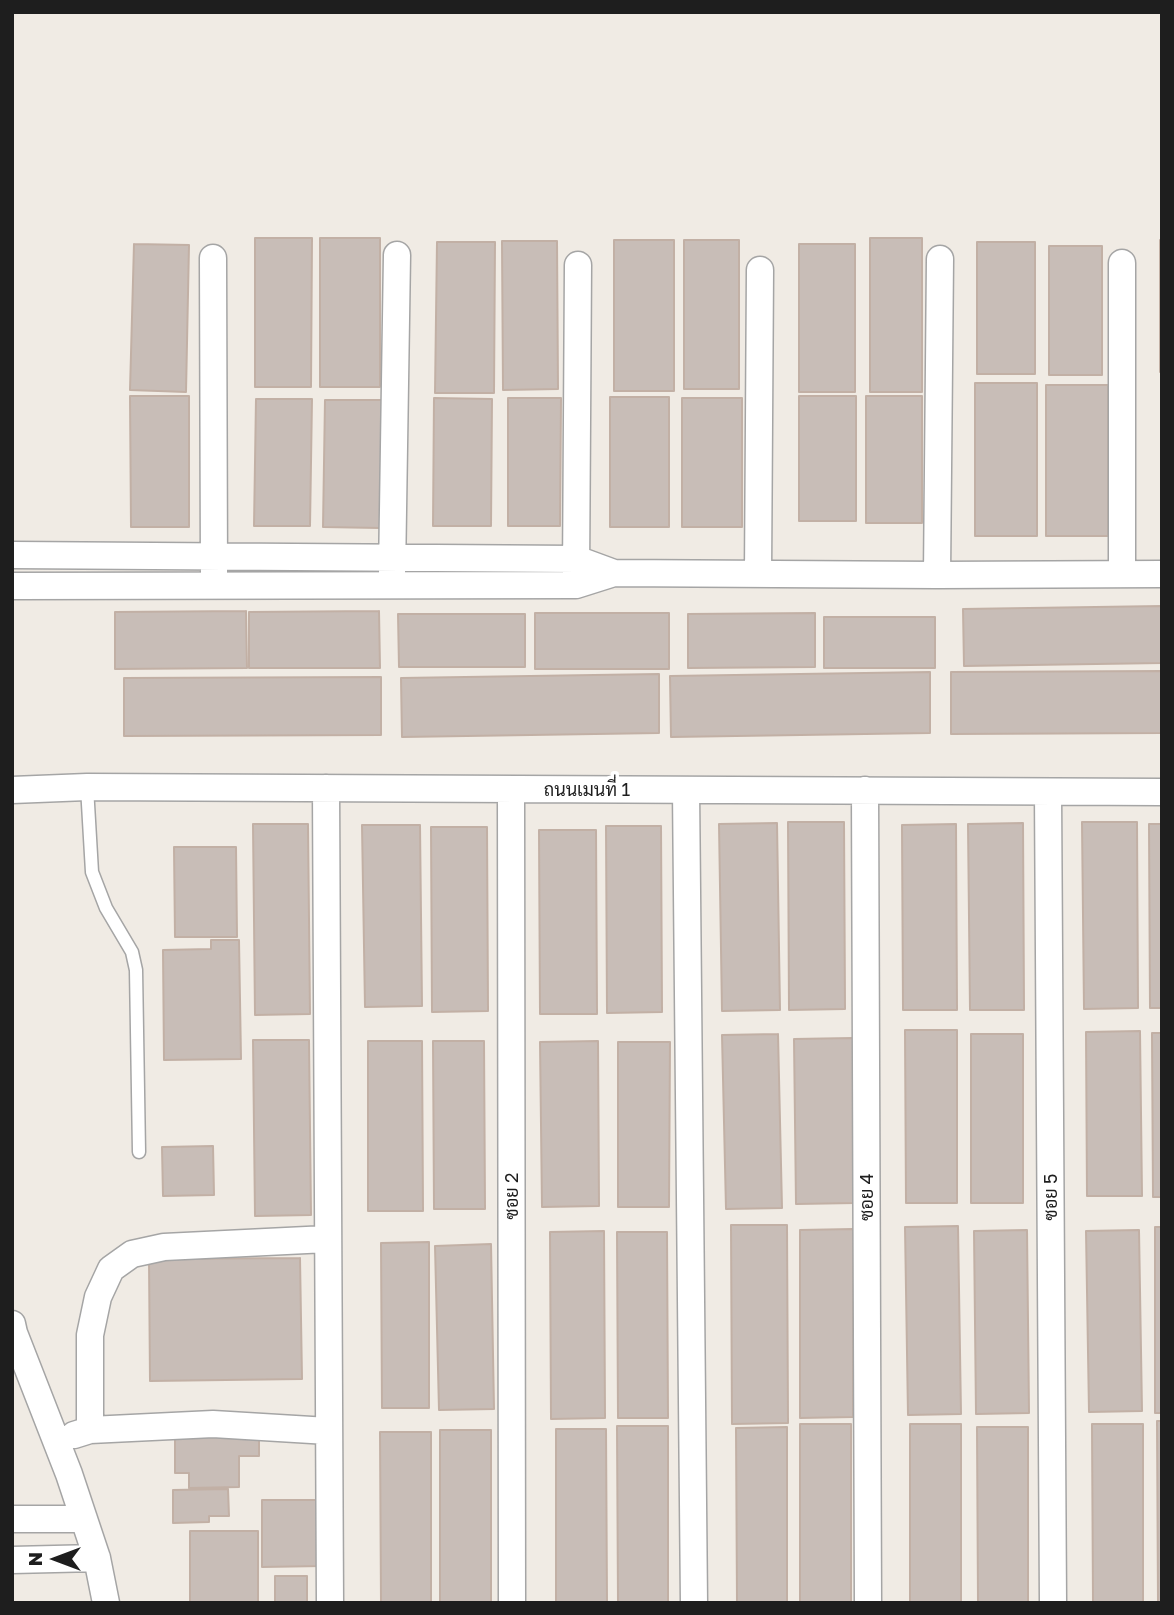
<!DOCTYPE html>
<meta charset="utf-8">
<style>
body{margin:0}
#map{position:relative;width:1174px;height:1615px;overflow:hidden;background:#f0ebe4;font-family:"Golos Text",sans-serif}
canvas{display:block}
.frame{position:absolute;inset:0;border:14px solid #1e1e1e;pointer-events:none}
.north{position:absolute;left:21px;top:1524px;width:70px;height:70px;-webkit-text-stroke:5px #fff;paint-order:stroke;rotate:270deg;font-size:19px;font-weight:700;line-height:28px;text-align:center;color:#1e1e1e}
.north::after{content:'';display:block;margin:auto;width:24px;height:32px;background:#1e1e1e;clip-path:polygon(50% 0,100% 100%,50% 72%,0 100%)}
</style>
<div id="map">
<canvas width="1174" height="1615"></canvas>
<div class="frame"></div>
<div class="north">N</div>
</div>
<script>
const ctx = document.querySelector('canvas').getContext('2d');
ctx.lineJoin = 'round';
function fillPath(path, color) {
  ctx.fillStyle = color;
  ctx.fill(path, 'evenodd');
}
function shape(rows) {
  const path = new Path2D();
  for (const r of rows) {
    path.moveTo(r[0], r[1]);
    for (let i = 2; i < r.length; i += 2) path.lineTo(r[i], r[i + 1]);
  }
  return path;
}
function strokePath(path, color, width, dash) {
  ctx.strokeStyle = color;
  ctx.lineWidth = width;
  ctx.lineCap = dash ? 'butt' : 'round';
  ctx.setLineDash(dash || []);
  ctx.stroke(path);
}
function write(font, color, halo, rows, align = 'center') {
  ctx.font = font + ' "Golos Text",Sarabun,sans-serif';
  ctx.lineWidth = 7;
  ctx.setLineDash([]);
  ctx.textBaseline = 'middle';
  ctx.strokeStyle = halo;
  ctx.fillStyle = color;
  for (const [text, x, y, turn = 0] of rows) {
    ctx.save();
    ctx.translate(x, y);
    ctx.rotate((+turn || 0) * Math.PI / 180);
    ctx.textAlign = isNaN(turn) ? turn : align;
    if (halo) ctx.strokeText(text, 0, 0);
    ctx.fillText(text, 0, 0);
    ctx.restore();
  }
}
const building = shape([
 [255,238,312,238,311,387,255,387,255,238],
 [320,238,380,238,380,387,320,387,320,238],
 [870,238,922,238,922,392,870,392,870,238],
 [614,240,674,240,674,391,614,391,614,240],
 [684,240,739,240,739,389,684,389,684,240],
 [1160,240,1162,240,1162,372,1160,372,1160,240],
 [502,241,557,241,558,389,503,390,502,241],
 [437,242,495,242,494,393,435,393,437,242],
 [977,242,1035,242,1035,374,977,374,977,242],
 [134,244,189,245,186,392,130,390,134,244],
 [799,244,855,244,855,392,799,392,799,244],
 [1049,246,1102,246,1102,375,1049,375,1049,246],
 [1161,380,1162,380,1162,531,1161,531,1161,380],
 [975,383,1037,383,1037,536,975,536,975,383],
 [1046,385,1108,385,1108,536,1046,536,1046,385],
 [130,396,189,396,189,527,131,527,130,396],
 [799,396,856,396,856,521,799,521,799,396],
 [866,396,922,396,922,523,866,523,866,396],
 [610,397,669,397,669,527,610,527,610,397],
 [434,398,492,399,491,526,433,526,434,398],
 [508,398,561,398,560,526,508,526,508,398],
 [682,398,742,398,742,527,682,527,682,398],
 [256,399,312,399,310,526,254,526,256,399],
 [325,400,382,400,380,528,323,527,325,400],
 [1162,606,1162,663,964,666,963,609,1162,606],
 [246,611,247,668,115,669,115,612,246,611],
 [379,611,380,668,249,668,249,612,379,611],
 [535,613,669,613,669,669,535,669,535,613],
 [815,613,815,667,688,668,688,614,815,613],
 [398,614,525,614,525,667,399,667,398,614],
 [824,617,935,617,935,668,824,668,824,617],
 [1162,671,1162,733,951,734,951,672,1162,671],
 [930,672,930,733,671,737,670,676,930,672],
 [659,674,659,733,402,737,401,678,659,674],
 [381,677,381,735,124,736,124,678,381,677],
 [788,822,844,822,845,1009,789,1010,788,822],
 [1082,822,1137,822,1138,1008,1084,1009,1082,822],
 [777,823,780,1010,722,1011,719,824,777,823],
 [1023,823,1024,1010,970,1010,968,824,1023,823],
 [253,824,308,824,310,1014,255,1015,253,824],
 [956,824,957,1010,903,1010,902,825,956,824],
 [1149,824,1162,824,1162,1008,1150,1008,1149,824],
 [362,825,420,825,422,1006,365,1007,362,825],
 [606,826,661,826,662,1012,607,1013,606,826],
 [431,827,487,827,488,1011,432,1012,431,827],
 [539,830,596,830,597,1014,540,1014,539,830],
 [174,847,236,847,237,937,175,937,174,847],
 [211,940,239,940,241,1059,164,1060,163,950,211,949,211,940],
 [905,1030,957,1030,957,1203,906,1203,905,1030],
 [1140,1031,1142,1196,1087,1196,1086,1032,1140,1031],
 [1152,1033,1162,1033,1162,1197,1153,1197,1152,1033],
 [778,1034,782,1208,726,1209,722,1035,778,1034],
 [971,1034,1023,1034,1023,1203,971,1203,971,1034],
 [853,1038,855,1203,796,1204,794,1039,853,1038],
 [253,1040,309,1040,311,1215,255,1216,253,1040],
 [368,1041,422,1041,423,1211,368,1211,368,1041],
 [433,1041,484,1041,485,1209,434,1209,433,1041],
 [598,1041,599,1206,542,1207,540,1042,598,1041],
 [618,1042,670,1042,669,1207,618,1207,618,1042],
 [213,1146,214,1195,163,1196,162,1147,213,1146],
 [731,1225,787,1225,788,1423,732,1424,731,1225],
 [958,1226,961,1414,908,1415,905,1227,958,1226],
 [1155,1227,1162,1227,1162,1413,1155,1413,1155,1227],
 [853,1229,853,1417,800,1418,800,1230,853,1229],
 [1027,1230,1029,1413,976,1414,974,1231,1027,1230],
 [1139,1230,1142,1411,1089,1412,1086,1231,1139,1230],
 [604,1231,605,1418,551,1419,550,1232,604,1231],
 [617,1232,667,1232,668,1418,618,1418,617,1232],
 [429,1242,429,1408,382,1408,381,1243,429,1242],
 [491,1244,494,1409,439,1410,435,1246,491,1244],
 [300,1258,302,1379,150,1381,149,1259,300,1258],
 [1157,1421,1162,1421,1162,1603,1158,1603,1157,1421],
 [800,1424,851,1424,851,1603,800,1603,800,1424],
 [910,1424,961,1424,961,1603,910,1603,910,1424],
 [1092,1424,1143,1424,1143,1603,1093,1603,1092,1424],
 [617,1426,668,1426,668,1603,618,1603,617,1426],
 [787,1427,787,1603,737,1603,736,1428,787,1427],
 [977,1427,1028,1427,1028,1603,978,1603,977,1427],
 [556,1429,606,1429,607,1603,556,1603,556,1429],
 [175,1430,259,1430,259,1456,239,1456,239,1487,189,1488,189,1473,175,1473,175,1430],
 [440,1430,491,1430,491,1603,440,1603,440,1430],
 [380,1432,431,1432,431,1603,381,1603,380,1432],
 [228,1489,229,1516,209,1516,209,1522,173,1523,173,1490,228,1489],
 [262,1500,322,1500,322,1566,262,1567,262,1500],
 [190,1531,258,1531,258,1603,190,1603,190,1531],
 [275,1576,307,1576,307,1603,275,1603,275,1576]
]);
const lane = shape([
 [87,787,92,872,106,908,132,952,136,970,139,1152]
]);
const street = shape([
 [213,258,214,576],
 [1122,263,1122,574],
 [12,555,576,559,614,573],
 [392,574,397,255],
 [758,574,760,270],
 [937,575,940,259],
 [576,576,578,265],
 [12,586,576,585,614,573,937,575,1162,574],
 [326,788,330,1603],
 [511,789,512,1603],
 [12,790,87,787,1162,792],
 [686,790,694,1603],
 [865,790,868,1603],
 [1048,792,1053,1603],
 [12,1324,14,1333,69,1474,97,1558,106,1603],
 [90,1430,90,1335,98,1297,111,1269,132,1254,164,1247,327,1239],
 [74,1435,90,1430,213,1424,328,1431],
 [12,1519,84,1519],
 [12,1560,97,1558]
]);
const streetNames = [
 ["ถนนเมนที่ 1",587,790],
 ["ซอย 2",512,1196,-90],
 ["ซอย 4",867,1197,-90],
 ["ซอย 5",1051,1197,-90]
];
fillPath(building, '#c8bdb7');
strokePath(building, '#c2b0a5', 2);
strokePath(lane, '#a5a5a5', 15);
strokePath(street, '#a5a5a5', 29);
strokePath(lane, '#fff', 12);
strokePath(street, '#fff', 26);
write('18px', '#1e1e1e', '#fff', streetNames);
</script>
